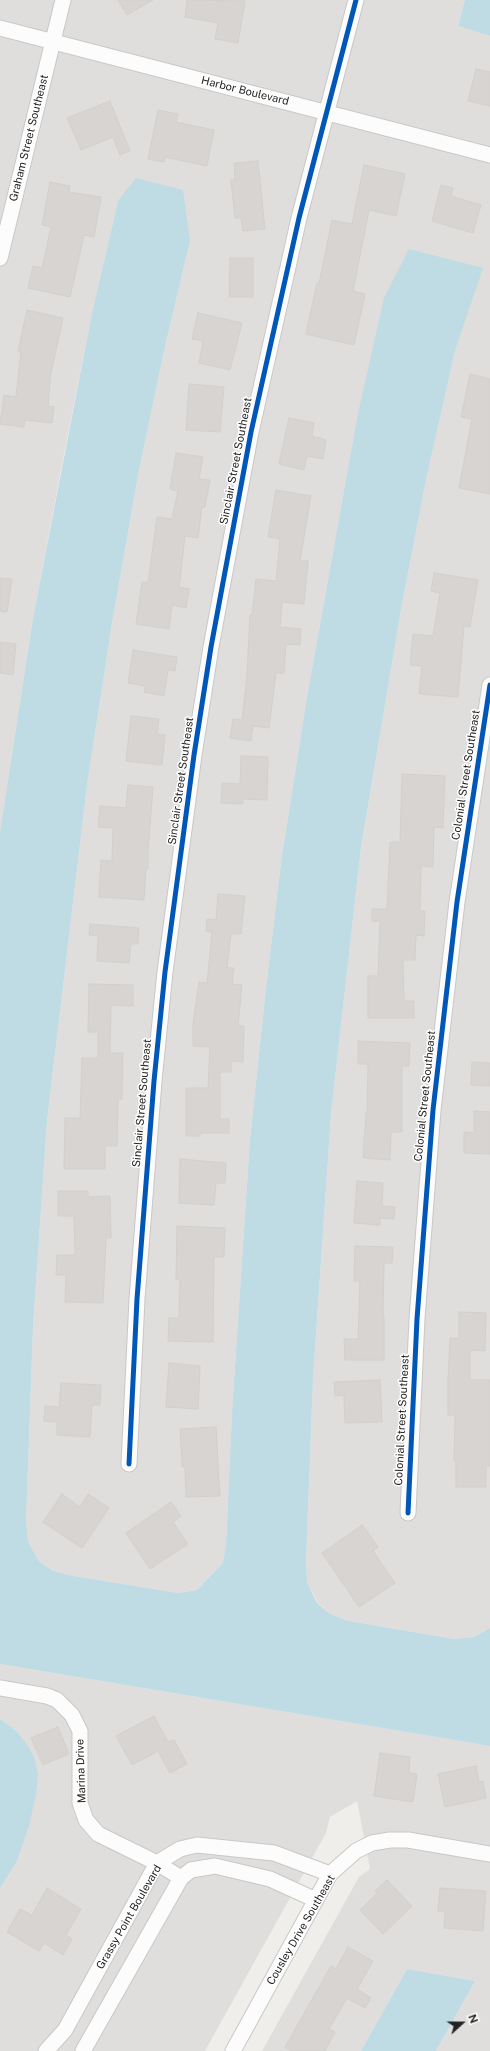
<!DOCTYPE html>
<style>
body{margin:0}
#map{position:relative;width:490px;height:2051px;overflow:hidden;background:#f0eeeb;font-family:"Public Sans",sans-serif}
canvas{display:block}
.north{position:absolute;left:442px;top:2003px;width:40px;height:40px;-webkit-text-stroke:3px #fff;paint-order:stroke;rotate:69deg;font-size:11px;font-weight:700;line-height:16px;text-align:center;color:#222}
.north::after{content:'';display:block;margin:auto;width:14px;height:18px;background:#222;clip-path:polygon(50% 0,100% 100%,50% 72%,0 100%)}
</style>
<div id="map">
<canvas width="490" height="2051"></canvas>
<div class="north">N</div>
</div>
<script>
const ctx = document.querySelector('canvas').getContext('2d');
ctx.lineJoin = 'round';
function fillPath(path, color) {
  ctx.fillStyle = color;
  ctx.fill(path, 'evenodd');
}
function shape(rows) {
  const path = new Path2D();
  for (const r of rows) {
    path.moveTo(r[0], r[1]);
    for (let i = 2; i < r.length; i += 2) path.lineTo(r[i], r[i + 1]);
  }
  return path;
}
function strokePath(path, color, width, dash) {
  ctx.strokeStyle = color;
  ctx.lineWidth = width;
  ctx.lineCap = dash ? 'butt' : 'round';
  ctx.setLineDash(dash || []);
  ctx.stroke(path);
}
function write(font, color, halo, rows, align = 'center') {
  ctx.font = font + ' "Public Sans",sans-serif';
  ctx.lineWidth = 3;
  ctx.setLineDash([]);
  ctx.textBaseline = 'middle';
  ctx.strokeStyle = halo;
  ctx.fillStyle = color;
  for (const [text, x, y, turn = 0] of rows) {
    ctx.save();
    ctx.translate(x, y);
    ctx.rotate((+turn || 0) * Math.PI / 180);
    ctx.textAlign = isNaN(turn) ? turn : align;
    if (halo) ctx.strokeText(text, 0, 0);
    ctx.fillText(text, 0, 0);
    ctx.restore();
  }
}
const residential = shape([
 [0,0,465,0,458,26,490,36,490,1628,474,1637,454,1639,349,1621,330,1614,318,1603,307,1582,306,1560,313,1378,331,1114,361,847,402,604,426,480,455,351,482,268,357,418,307,697,281,862,265,997,250,1139,232,1412,226,1545,223,1563,197,1590,178,1593,68,1575,51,1570,38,1560,28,1541,26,1520,33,1326,47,1121,87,785,112,623,139,470,166,342,190,241,118,201,92,313,63,459,33,618,0,832],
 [0,1664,490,1746,490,2051,436,2051,475,1981,407,1969,361,2051,262,2051,359,1877,370,1869,357,1801,330,1817,326,1833,205,2051,0,2051,0,1888,16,1863,14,1729,0,1719]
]);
const water = shape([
 [465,0,490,0,490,36,458,26],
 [136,178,183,190,190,241,166,342,139,470,112,623,87,785,47,1121,33,1326,26,1520,28,1541,38,1560,51,1570,68,1575,178,1593,197,1590,223,1563,226,1545,232,1412,250,1139,265,997,281,862,307,697,357,418,384,298,409,249,483,268,455,351,426,480,402,604,361,847,331,1114,313,1378,306,1560,307,1582,317,1603,330,1614,349,1621,454,1639,474,1637,490,1628,490,1746,0,1664,0,832,33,618,92,313,118,201],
 [0,1719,14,1729,26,1743,34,1757,38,1774,36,1794,29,1826,16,1863,0,1888],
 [407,1969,475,1981,436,2051,361,2051]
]);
const building = shape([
 [118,0,153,0,127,15,118,0],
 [187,0,245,1,238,43,215,39,218,23,185,17,187,0],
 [476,69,490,72,490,106,468,101,476,69],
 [110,101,130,151,120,155,113,137,81,150,67,118,110,101],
 [158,110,178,114,176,122,214,130,207,166,165,157,164,162,148,159,158,110],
 [258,161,265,229,243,231,241,218,235,218,231,180,235,180,234,163,258,161],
 [364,165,405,174,396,216,369,210,353,291,365,294,354,345,306,334,317,283,319,284,332,220,352,224,364,165],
 [50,182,70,186,69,192,101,197,94,237,84,235,70,297,28,288,33,266,42,268,51,227,42,225,50,182],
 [441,185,453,188,451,196,481,205,473,233,432,221,441,185],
 [230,258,253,258,253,297,229,297,230,258],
 [27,310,63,318,51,373,48,406,54,407,52,423,25,420,24,427,0,424,4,395,16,397,21,351,18,351,27,310],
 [198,313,242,323,230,370,199,363,203,341,192,339,198,313],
 [470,374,490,379,490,494,459,488,472,419,461,417,470,374],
 [189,384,224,387,220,432,186,430,189,384],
 [289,418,314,423,312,436,326,440,323,459,307,456,304,470,279,464,289,418],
 [176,453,203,457,199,479,210,480,205,507,202,507,198,538,185,536,179,587,189,589,186,608,172,605,169,629,136,624,142,582,148,583,157,517,172,519,178,491,170,489,176,453],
 [276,490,311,496,300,561,308,561,304,604,282,602,280,627,301,629,300,645,286,644,284,673,276,673,269,728,253,726,251,741,230,738,233,719,242,720,247,675,250,615,252,615,256,579,276,581,280,539,268,537,276,490],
 [434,573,478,580,470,627,464,626,458,697,419,694,422,666,410,665,413,634,433,636,440,593,431,591,434,573],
 [0,578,12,579,7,612,0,611,0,578],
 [0,642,16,644,13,675,0,673,0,642],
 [133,650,177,657,175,671,168,670,164,696,144,692,145,686,128,683,133,650],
 [131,716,159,719,157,734,165,735,162,765,126,761,131,716],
 [241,756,268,757,267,800,243,799,243,804,221,803,222,783,240,784,241,756],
 [402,774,445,776,443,828,434,827,433,867,421,866,420,911,425,911,424,936,416,935,415,960,403,960,404,1001,414,1001,414,1018,368,1018,368,976,378,976,380,921,372,921,372,909,387,909,390,842,400,842,402,774],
 [128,785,153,787,148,851,148,869,146,869,144,900,99,897,101,860,112,861,113,828,98,827,100,806,126,808,128,785],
 [218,894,245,896,241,934,231,934,227,968,234,968,232,984,242,985,238,1026,244,1026,243,1062,231,1061,231,1072,220,1072,220,1119,229,1119,229,1133,200,1133,200,1136,186,1136,186,1088,208,1088,210,1047,193,1046,193,1024,199,982,207,983,212,932,206,931,207,919,216,920,218,894],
 [90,924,139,928,138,944,131,944,129,963,97,961,98,936,89,935,90,924],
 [89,984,133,985,133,1006,111,1005,110,1053,123,1053,122,1099,118,1099,117,1146,105,1146,105,1169,64,1169,65,1118,80,1118,82,1058,98,1058,98,1032,88,1032,89,984],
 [358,1041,410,1043,409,1066,402,1066,402,1132,391,1132,390,1160,363,1158,366,1112,367,1112,368,1064,358,1064,358,1041],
 [472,1062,490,1063,490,1086,471,1085,472,1062],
 [474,1111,490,1112,490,1154,464,1153,464,1132,474,1133,474,1111],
 [180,1159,226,1163,225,1183,216,1183,214,1205,179,1203,180,1159],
 [357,1181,383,1183,382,1206,395,1207,394,1219,380,1218,380,1225,354,1223,357,1181],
 [58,1191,88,1191,88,1197,110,1196,111,1238,106,1238,103,1303,65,1302,66,1275,56,1275,57,1255,75,1255,74,1216,58,1216,58,1191],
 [177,1226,225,1228,224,1257,214,1257,213,1342,168,1341,169,1318,179,1318,180,1279,176,1279,177,1226],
 [355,1246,393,1247,392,1263,384,1263,383,1315,384,1315,384,1360,345,1360,344,1339,358,1339,360,1281,354,1281,355,1246],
 [459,1312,486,1313,485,1351,470,1350,470,1380,490,1380,490,1466,486,1466,486,1487,456,1487,456,1461,454,1461,455,1415,448,1415,448,1380,450,1338,459,1339,459,1312],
 [169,1363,200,1366,198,1409,166,1407,169,1363],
 [380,1380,382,1422,345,1423,344,1395,335,1396,334,1382,380,1380],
 [61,1383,101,1385,100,1405,92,1405,90,1437,57,1435,57,1422,44,1421,45,1406,59,1407,61,1383],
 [216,1427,220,1496,186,1497,185,1466,182,1467,180,1429,216,1427],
 [62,1494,80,1507,88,1494,109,1508,82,1548,43,1522,62,1494],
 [171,1502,181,1516,173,1522,188,1544,150,1569,126,1533,171,1502],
 [362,1525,378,1547,373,1551,395,1583,359,1607,322,1553,362,1525],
 [154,1716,168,1742,174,1740,187,1764,170,1773,158,1751,132,1765,116,1736,154,1716],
 [58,1727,69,1754,43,1765,31,1738,58,1727],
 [380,1753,410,1757,409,1773,417,1774,413,1802,374,1796,380,1753],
 [476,1766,479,1782,483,1781,486,1798,445,1807,438,1774,476,1766],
 [387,1880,412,1906,383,1934,360,1910,377,1893,375,1891,387,1880],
 [47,1888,81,1909,66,1935,72,1939,63,1955,44,1943,39,1951,7,1932,20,1909,32,1915,47,1888],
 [440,1888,486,1891,483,1931,444,1928,445,1911,438,1911,440,1888],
 [348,1947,373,1961,357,1989,371,1998,365,2008,347,1998,329,2029,335,2032,325,2051,292,2051,285,2047,331,1966,336,1969,348,1947]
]);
const minor = shape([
 [0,28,490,155],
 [0,258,63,0],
 [129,1464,137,1299,154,1081,165,972,194,755,211,647,251,432,299,218,356,0],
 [408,1513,417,1319,433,1110,457,902,490,685],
 [0,1688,47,1696,57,1700,72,1715,80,1731,80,1803,86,1820,98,1834,157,1863,181,1878],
 [46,2051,65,2030,157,1863,180,1849,197,1845,274,1853,330,1874],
 [83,2051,181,1878,191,1870,215,1866,270,1879,316,1900],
 [233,2051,330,1874,356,1851,372,1843,390,1840,408,1840,490,1854]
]);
const cycleway = shape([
 [129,1464,137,1299,154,1081,165,972,194,755,211,647,251,432,299,218,356,0],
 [408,1513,417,1319,433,1110,457,902,490,685]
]);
const streetNames = [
 ["Harbor Boulevard",245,91,14],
 ["Graham Street Southeast",29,138,-76],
 ["Sinclair Street Southeast",236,461,-79],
 ["Colonial Street Southeast",466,775,-81],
 ["Sinclair Street Southeast",181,781,-82],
 ["Colonial Street Southeast",425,1096,-84],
 ["Sinclair Street Southeast",142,1103,-85],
 ["Colonial Street Southeast",402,1420,-87],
 ["Marina Drive",81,1771,-92],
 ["Grassy Point Boulevard",129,1917,-60],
 ["Cousley Drive Southeast",301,1930,-60]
];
fillPath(residential, '#dfdedc');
fillPath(water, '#bfdbe3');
fillPath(building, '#d7d4d2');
strokePath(building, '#d3d0cc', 1);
strokePath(minor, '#c9c8c7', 17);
strokePath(minor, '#fdfcfc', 15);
strokePath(cycleway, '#0057b8', 5);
write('11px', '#222', '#fff', streetNames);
</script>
